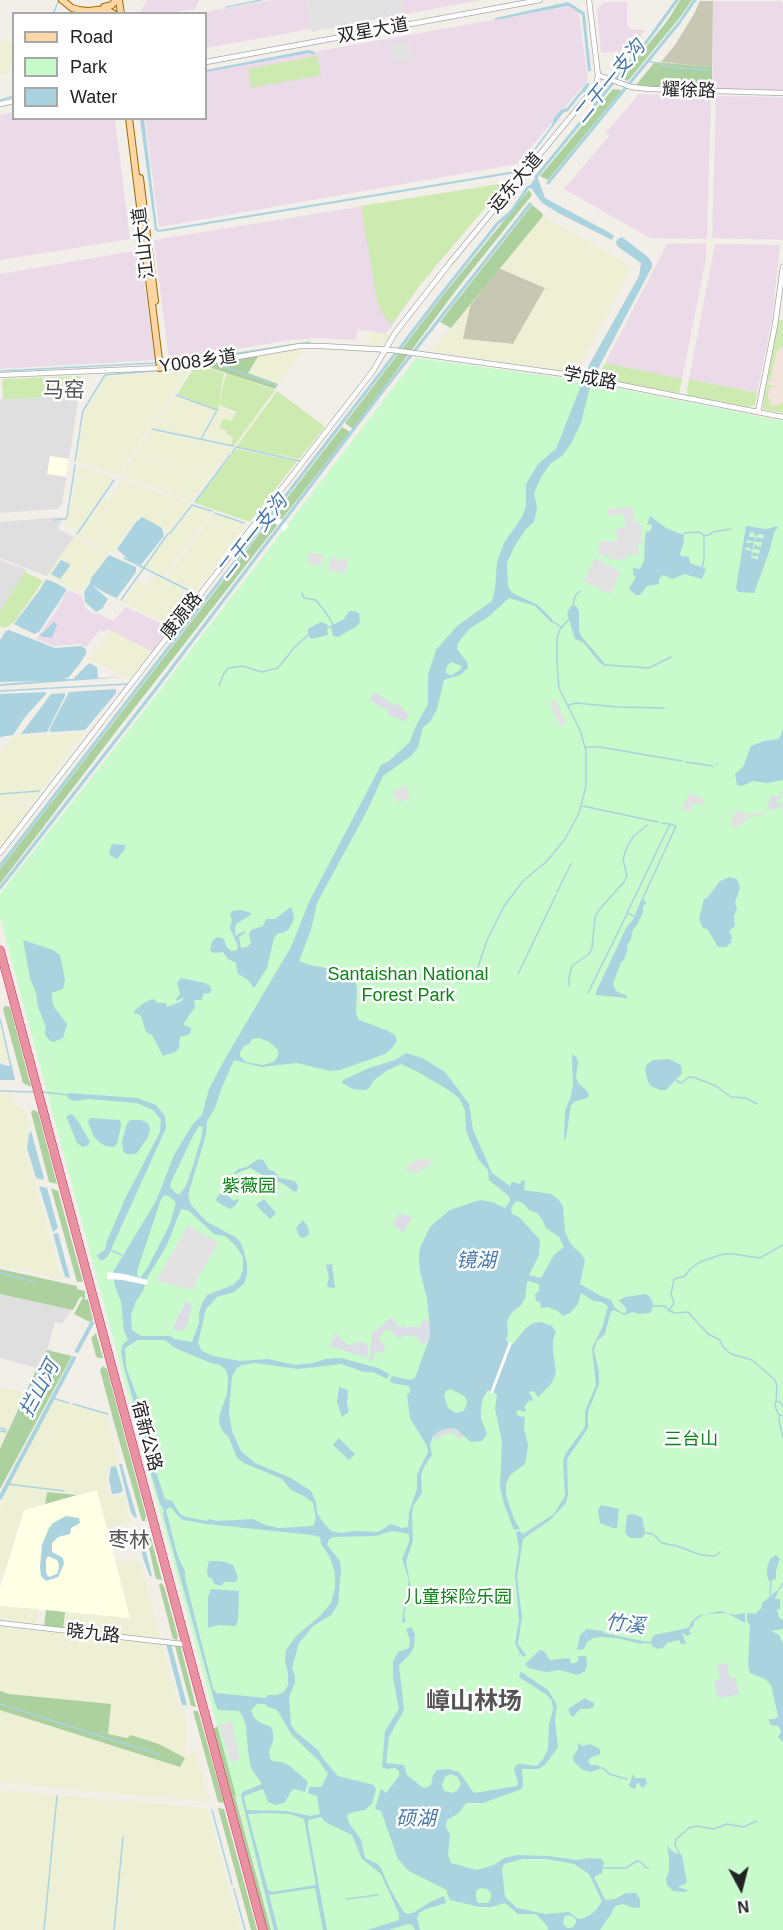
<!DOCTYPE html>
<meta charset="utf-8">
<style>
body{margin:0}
#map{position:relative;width:783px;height:1930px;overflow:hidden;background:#f2efe9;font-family:Arial,sans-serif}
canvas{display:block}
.legend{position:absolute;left:12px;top:12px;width:195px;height:108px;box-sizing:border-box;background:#fff;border:2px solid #a7a7a7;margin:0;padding:8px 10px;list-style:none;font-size:18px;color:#222}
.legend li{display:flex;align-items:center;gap:12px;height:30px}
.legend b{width:30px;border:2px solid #a7a7a7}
.north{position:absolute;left:711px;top:1858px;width:60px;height:60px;-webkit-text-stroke:4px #fff;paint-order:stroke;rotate:173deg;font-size:16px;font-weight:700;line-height:24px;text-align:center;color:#222}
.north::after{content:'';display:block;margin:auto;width:21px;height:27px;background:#222;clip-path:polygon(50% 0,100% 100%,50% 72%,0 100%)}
</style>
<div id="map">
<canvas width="783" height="1930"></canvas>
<ul class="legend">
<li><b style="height:8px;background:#fcd6a4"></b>Road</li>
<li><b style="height:16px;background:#c8facc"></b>Park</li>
<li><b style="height:16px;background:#aad3df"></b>Water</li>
</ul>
<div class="north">N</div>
</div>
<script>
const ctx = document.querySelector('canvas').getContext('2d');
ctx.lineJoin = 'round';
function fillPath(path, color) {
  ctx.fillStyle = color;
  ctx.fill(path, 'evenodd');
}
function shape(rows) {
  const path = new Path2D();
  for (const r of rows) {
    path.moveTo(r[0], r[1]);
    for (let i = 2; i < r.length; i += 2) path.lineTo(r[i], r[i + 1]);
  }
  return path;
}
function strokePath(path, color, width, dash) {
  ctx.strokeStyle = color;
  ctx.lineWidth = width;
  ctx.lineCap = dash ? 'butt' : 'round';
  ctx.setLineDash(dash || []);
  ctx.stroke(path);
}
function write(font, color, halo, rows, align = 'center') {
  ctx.font = font + ' Arial,"Noto Sans SC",sans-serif';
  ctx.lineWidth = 5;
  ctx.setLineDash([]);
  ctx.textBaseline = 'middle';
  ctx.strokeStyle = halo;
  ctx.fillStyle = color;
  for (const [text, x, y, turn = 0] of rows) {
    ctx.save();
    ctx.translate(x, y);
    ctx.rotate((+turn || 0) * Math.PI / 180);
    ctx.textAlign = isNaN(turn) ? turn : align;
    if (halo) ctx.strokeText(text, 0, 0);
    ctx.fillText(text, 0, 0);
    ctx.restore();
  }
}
const residential = shape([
 [79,396,62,504,57,509,0,513,0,399],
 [63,517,58,529,74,537,47,576,0,558,0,522],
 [0,560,27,570,0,611],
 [0,1294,72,1309,63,1323,55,1322,47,1350,37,1368,0,1358]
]);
const industrial = shape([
 [147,0,199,0,195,9,166,13,140,13],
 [273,0,306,0,311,29,206,48,206,14,194,14],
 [364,0,481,0,368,21],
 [713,1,781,1,783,4,783,90,712,89],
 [604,2,627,2,627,26,629,26,630,29,645,30,620,63,618,51,601,53,597,9],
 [572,6,579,14,588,80,517,164,159,227,145,119,206,118,206,71],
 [639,94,711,96,707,239,650,238,564,189,610,135,605,134],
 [716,96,783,97,783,240,712,238],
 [13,112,14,118,115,119,130,239,0,260,0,115],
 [506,183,420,285,386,334,357,329,356,340,317,338,291,340,169,360,154,240],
 [706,243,706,258,682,379,605,363,667,244],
 [715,244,780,245,772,319,757,393,689,379],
 [140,250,155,360,0,369,0,274],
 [68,590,82,596,85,608,94,614,99,614,113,621,126,607,170,628,152,652,107,629,104,632,100,630,86,647,80,644,55,646,36,639,55,613]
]);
const education = shape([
 [50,456,69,459,66,477,47,474],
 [97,1490,131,1619,0,1606,0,1588,24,1510]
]);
const military = shape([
 [778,320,783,320,783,413,764,410,762,405]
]);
const construction = shape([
 [700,1,713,1,712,67,661,62,675,45,694,14],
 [499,268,545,288,513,344,462,339,470,306]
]);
const farmland = shape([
 [0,40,13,43,13,57,8,76,0,74],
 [543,216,632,266,576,373,432,351,470,306,463,339,513,344,545,288,499,268],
 [370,331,386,334,390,335,382,345,369,345],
 [305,348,278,384,248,373,259,355],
 [192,368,117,475,77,461,84,413,106,376,173,371],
 [176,396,215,410,200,439,152,428],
 [219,407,236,414,231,421,219,428,227,431,233,437,231,445,202,439],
 [151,430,233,448,210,477,134,455],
 [133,456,208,478,192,501,120,476],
 [78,466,114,478,78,530,64,524,68,518,76,484,80,477,75,475],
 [122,480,191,504,170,531,138,516,113,553,77,536,104,498,109,500],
 [193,506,211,512,163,576,144,567],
 [214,513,244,525,244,528,196,592,166,577],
 [74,537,108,553,80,593,47,576],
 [153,575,192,594,169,625,123,602,138,581,146,584],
 [112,631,152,652,130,679,88,659],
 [85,733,33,801,0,804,0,754,14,736],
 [26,804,32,806,0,848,0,806],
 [0,1027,9,1064,0,1060],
 [0,1093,13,1094,11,1101,26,1111,30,1132,26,1148,61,1279,0,1266],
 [0,1387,25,1393,0,1449],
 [53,1400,106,1414,119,1464,108,1468,108,1493,110,1496,124,1495,131,1522,107,1529,97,1490,77,1495,47,1492,45,1504,24,1510,3,1578,0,1578,0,1509,8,1485],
 [115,1560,140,1561,156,1620,145,1620,157,1621,161,1640,63,1629,65,1612,130,1618],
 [0,1606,38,1609,36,1625,0,1621],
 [0,1627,162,1644,179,1708,183,1709,187,1727,185,1757,195,1752,210,1802,0,1783,0,1710,180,1767,127,1738,108,1734,110,1705,9,1694,0,1691],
 [0,1790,207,1808,241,1930,0,1930]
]);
const grass = shape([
 [317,56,321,75,251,88,248,69],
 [506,183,420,285,391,325,383,314,377,300,361,206],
 [778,320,783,320,783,348,780,348,777,351,770,382,767,381],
 [605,363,682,379,679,393,597,378],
 [196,365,224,373,218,410,177,394],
 [226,373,275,390,234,446,231,445,233,437,226,434,227,431,219,428,223,419,231,421,237,412,219,405],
 [81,376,79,396,3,399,2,382,4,379],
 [689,379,757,393,755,405,749,407,688,396,687,391],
 [766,384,774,386,775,387,771,387,768,392,768,398,771,401,769,405,776,406,783,403,783,413,763,409],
 [277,391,323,425,324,428,299,459,236,447],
 [236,449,297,461,250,522,195,503],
 [25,572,43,581,16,620,9,626,4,628,0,626,0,611]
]);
const forest = shape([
 [680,0,692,0,681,16,628,81,620,79,668,20],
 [655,62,712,67,712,90,635,86],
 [613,89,621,90,621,91,548,180,540,176],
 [529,190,532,195,460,285,353,429,345,423,444,294],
 [532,205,542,213,543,216,451,328,440,322],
 [259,355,248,373,278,384,275,389,202,365],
 [342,427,350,432,118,729,0,884,0,869],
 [5,1006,10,1007,31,1087,23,1083,3,1009],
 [33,1110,38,1112,57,1184,49,1182,31,1112],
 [51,1188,58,1191,83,1282,77,1282],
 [0,1269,77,1286,77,1289,85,1291,85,1300,88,1299,93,1320,90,1322,74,1314,83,1297,80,1297,73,1310,0,1294],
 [96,1333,103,1358,98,1358,96,1356,92,1341,91,1338],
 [47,1350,72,1356,0,1489,0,1449,37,1368],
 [103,1366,107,1369,146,1516,145,1521,142,1521,113,1419,100,1370],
 [47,1492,77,1495,45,1504],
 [145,1531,149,1531,162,1580,156,1579],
 [161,1583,164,1586,178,1637,177,1640,173,1639,159,1585],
 [46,1610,65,1612,63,1629,44,1626],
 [175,1646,180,1646,181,1648,196,1707,191,1706],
 [0,1691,9,1694,111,1704,108,1734,127,1738,131,1735,159,1744,185,1758,180,1767,0,1710],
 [193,1711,198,1711,224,1803,218,1802],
 [219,1725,241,1794,235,1796,271,1930,265,1930,212,1730],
 [218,1808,224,1809,257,1930,251,1930]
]);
const park = shape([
 [416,358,570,379,783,421,783,1930,272,1930,0,917,0,894,140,716]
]);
const parking = shape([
 [306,0,402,0,404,12,368,18,368,21,311,32],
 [410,41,413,59,392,63,389,45],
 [633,507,635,523,640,523,643,542,638,543,639,554,626,556,626,559,612,560,612,558,596,554,600,541,617,541,616,529,625,527,624,514,608,516,608,509],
 [309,552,324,555,321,566,307,563],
 [330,557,348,560,346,573,328,570],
 [595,558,621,571,610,594,583,581],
 [556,700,566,724,560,726,549,703],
 [405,786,410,798,397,803,392,791],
 [689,793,704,799,702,805,691,803,691,812,682,810],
 [735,810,747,815,766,811,766,814,753,816,735,828,732,827,731,824],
 [417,1159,429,1159,432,1164,415,1174,413,1170,409,1172,405,1167],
 [188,1225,219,1243,196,1281,194,1290,156,1281],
 [232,1721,240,1759,232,1762,229,1759,219,1725]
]);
const plaza = shape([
 [374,692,396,706,398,704,402,707,402,709,409,714,404,722,397,717,394,718,387,713,388,711,370,700],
 [780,791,782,791,782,798,776,800,777,803,783,803,783,806,771,810,767,809,770,799,772,797,780,796],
 [399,1213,412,1217,403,1233,393,1224],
 [186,1301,192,1304,187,1326,181,1331,172,1329],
 [389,1319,392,1319,400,1328,403,1325,406,1328,412,1326,419,1328,424,1319,430,1322,430,1334,427,1343,422,1344,418,1337,403,1335,401,1339,399,1339,390,1330,386,1329,379,1337,379,1342,382,1342,385,1347,384,1352,374,1351,374,1358,369,1362,372,1334],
 [336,1333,342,1341,352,1346,354,1342,366,1343,368,1346,367,1358,330,1346],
 [452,1428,464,1436,460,1439,454,1434,450,1433,442,1435,436,1440,433,1436,441,1430],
 [727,1663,730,1678,735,1677,739,1694,718,1698,714,1681,720,1680,717,1665]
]);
const water = shape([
 [568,2,584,12,585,15,591,71,588,71,582,15,571,7,568,6,495,20,495,18],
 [308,50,313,51,316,55,309,53,206,72,206,70],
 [587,83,589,83,589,85,585,92,582,93,568,111,563,113,522,168,516,173,287,211,159,232,155,230,140,119,144,119,157,228,159,230,515,171,520,168,552,125,554,118,561,110,567,108],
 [537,176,545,198,610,233,614,236,612,240,562,215,542,203,531,188,527,189],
 [622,237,648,257,652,263,652,267,600,365,590,387,581,423,572,442,562,456,551,463,541,477,534,493,537,507,534,522,526,529,514,547,507,563,508,587,512,593,538,605,552,619,552,623,535,606,509,598,488,617,469,629,458,643,457,649,467,662,468,668,460,675,444,680,437,709,430,722,423,727,418,747,411,756,383,776,367,811,317,903,311,930,299,961,309,965,339,970,348,973,355,980,357,988,356,1013,359,1020,386,1030,395,1035,397,1041,392,1048,385,1054,340,1070,330,1071,297,1063,261,1067,234,1060,222,1087,215,1108,207,1121,206,1135,188,1195,191,1205,207,1222,237,1238,242,1245,247,1263,247,1275,244,1284,234,1292,217,1297,206,1309,198,1343,202,1351,213,1356,240,1361,268,1359,295,1365,313,1363,325,1359,341,1358,378,1368,389,1374,388,1378,385,1378,373,1372,364,1372,341,1364,298,1369,255,1363,242,1365,236,1369,232,1376,229,1412,232,1431,241,1451,255,1463,291,1478,311,1491,316,1502,317,1513,322,1521,331,1531,341,1533,354,1531,378,1532,391,1524,402,1528,408,1527,409,1512,417,1489,417,1474,428,1452,427,1446,410,1418,407,1395,410,1392,409,1386,392,1383,390,1381,392,1376,410,1380,415,1378,430,1336,430,1329,427,1298,420,1272,419,1257,420,1248,428,1231,432,1225,450,1210,480,1200,492,1202,505,1208,510,1201,509,1196,489,1180,488,1170,478,1159,466,1131,465,1110,459,1098,450,1091,418,1072,401,1064,386,1071,373,1081,370,1087,366,1090,353,1089,342,1083,343,1080,369,1068,395,1060,406,1053,422,1058,445,1072,469,1104,473,1130,492,1173,510,1186,512,1182,520,1184,522,1180,525,1181,524,1190,551,1194,559,1200,563,1207,565,1231,570,1243,582,1255,585,1260,580,1284,601,1296,611,1300,615,1308,622,1313,626,1313,626,1308,619,1300,625,1297,646,1294,650,1297,653,1303,652,1310,650,1313,639,1314,633,1312,624,1315,614,1310,611,1311,605,1334,597,1341,594,1351,599,1372,599,1384,588,1412,588,1428,567,1459,568,1494,566,1503,550,1520,523,1539,517,1577,522,1617,518,1644,526,1655,523,1657,521,1654,518,1656,520,1653,515,1643,519,1620,515,1574,519,1548,516,1532,519,1531,523,1534,554,1514,565,1496,563,1461,566,1453,585,1427,585,1411,596,1385,592,1348,602,1328,608,1306,602,1302,594,1301,581,1293,578,1304,570,1313,563,1316,558,1311,548,1307,541,1308,540,1302,536,1301,535,1294,539,1291,539,1284,529,1281,527,1282,525,1298,521,1305,512,1312,507,1321,508,1335,506,1339,507,1342,513,1344,526,1328,533,1323,541,1322,552,1326,556,1332,553,1340,553,1351,556,1372,552,1383,538,1397,534,1391,529,1392,533,1399,531,1402,529,1400,524,1408,526,1409,525,1412,520,1410,517,1411,516,1414,519,1416,525,1417,524,1428,528,1445,527,1454,525,1464,510,1475,506,1484,506,1495,514,1519,520,1529,514,1530,504,1504,500,1487,502,1442,495,1408,497,1395,495,1393,488,1390,483,1398,481,1408,481,1419,487,1434,482,1441,471,1442,456,1429,452,1428,441,1430,433,1436,430,1445,432,1455,424,1467,421,1476,422,1493,413,1506,412,1516,413,1540,406,1562,411,1587,404,1615,406,1622,402,1622,403,1613,409,1580,402,1559,409,1542,409,1534,393,1531,375,1536,333,1537,329,1539,327,1545,340,1561,341,1570,338,1604,331,1615,313,1626,299,1643,292,1668,295,1676,295,1683,289,1697,291,1725,296,1732,318,1750,324,1760,338,1776,374,1785,376,1790,372,1804,365,1810,353,1812,347,1815,349,1823,361,1840,365,1858,378,1864,381,1868,390,1889,403,1911,407,1914,413,1913,430,1902,444,1896,446,1903,426,1909,419,1913,417,1918,420,1930,415,1930,412,1925,408,1924,389,1930,367,1930,399,1920,399,1914,381,1874,362,1859,352,1835,325,1822,321,1817,308,1820,308,1826,327,1930,323,1930,315,1888,269,1895,278,1930,274,1930,241,1796,242,1792,262,1784,251,1768,248,1751,246,1725,242,1715,239,1711,218,1710,215,1703,163,1515,164,1510,160,1504,148,1463,150,1462,124,1367,121,1352,123,1344,128,1340,124,1331,121,1302,115,1286,113,1272,156,1201,174,1155,192,1125,202,1115,209,1089,226,1057,291,947,309,902,381,765,389,761,410,742,415,728,428,704,428,675,436,650,457,626,492,601,495,589,497,562,504,543,522,517,526,505,526,484,538,464,556,449,589,365,639,276,641,263,617,246,616,242,618,239],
 [451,662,462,666,461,669,452,675,447,674,446,671,447,666],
 [259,1038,269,1042,278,1050,278,1056,274,1062,263,1065,246,1062,240,1056,240,1052,244,1046,249,1044,252,1039],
 [199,1126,203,1127,201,1139,192,1169,186,1186,180,1194,177,1194,170,1187,171,1182,193,1136],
 [167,1195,176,1202,170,1224,148,1267,141,1277,139,1278,137,1273,138,1268,160,1202,163,1196],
 [519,1201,525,1205,529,1210,537,1213,542,1219,546,1228,559,1237,564,1247,554,1255,541,1278,529,1275,539,1255,540,1240,519,1217,512,1214,511,1209,515,1202],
 [181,1209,188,1210,214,1234,225,1236,236,1246,243,1257,243,1269,240,1278,233,1285,207,1295,202,1304,199,1313,199,1323,192,1342,175,1339,170,1336,141,1336,132,1330,131,1315,136,1301,143,1291,148,1276,166,1247],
 [138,1340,165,1340,175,1348,211,1363,220,1365,226,1370,228,1378,227,1394,220,1413,219,1423,222,1430,229,1438,237,1458,244,1463,282,1479,291,1490,304,1496,313,1503,316,1519,313,1526,279,1528,265,1525,253,1519,218,1521,208,1519,207,1521,186,1517,180,1514,172,1501,165,1499,149,1450,142,1422,142,1410,126,1367,125,1348],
 [451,1389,464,1396,467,1401,466,1407,463,1411,456,1413,448,1408,444,1396,446,1391],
 [171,1507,179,1517,183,1520,207,1524,312,1535,320,1537,321,1544,330,1557,335,1573,335,1588,331,1603,320,1616,297,1635,286,1650,285,1660,288,1674,288,1685,284,1692,276,1695,267,1695,266,1698,216,1693,213,1688,200,1637,185,1578,185,1571,178,1557,167,1514,166,1509],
 [257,1704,266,1704,266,1706,277,1710,292,1735,319,1761,328,1774,321,1787,309,1787,308,1793,317,1796,320,1814,311,1816,285,1811,247,1810,244,1796,263,1789,268,1802,276,1805,285,1802,292,1790,295,1789,305,1792,308,1782,290,1766,282,1762,272,1761,270,1758,269,1752,273,1741,273,1732,271,1727,259,1722,254,1718,251,1710],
 [267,1813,290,1814,304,1819,316,1885,272,1892,268,1890,248,1814],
 [650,516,666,528,683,535,684,541,680,554,681,556,689,557,690,563,706,569,702,579,684,574,673,579,663,575,659,579,659,584,647,586,640,595,636,595,629,589,636,577,633,575,633,568,640,569,644,561,645,538,646,532,650,531,652,527,651,524,647,525],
 [142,517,162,528,164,536,141,565,129,560,117,549,136,522],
 [746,526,766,529,778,526,774,533,769,552,754,593,738,592,736,588],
 [750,532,754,533,754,535,756,536,757,533,757,536,759,534,764,535,763,539,757,537,755,542,762,542,761,547,757,546,755,544,753,551,755,549,760,550,759,554,753,552,752,556,758,556,758,560,751,557,752,551,745,550,746,547,750,548,752,550,754,543,746,543,747,540,754,542,756,537,749,537],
 [109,555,136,567,136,572,117,598,107,594,92,585,108,599,102,609,96,612,85,602,84,592,90,583,91,578],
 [61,560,70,564,70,566,60,579,51,574],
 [46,579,56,583,66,589,66,591,39,632,34,634,14,624,41,588],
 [571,606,576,606,579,611,579,630,581,636,606,665,605,666,600,663,583,642,575,639,567,613],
 [349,611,354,611,359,613,360,622,357,626,338,637,333,636,331,626,344,619],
 [54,622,57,625,52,638,39,636],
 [321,622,327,624,328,635,311,639,308,635,308,629],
 [9,630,55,648,81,646,86,649,86,654,79,665,69,677,64,679,73,679,89,663,97,667,98,678,124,677,0,686,0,684,40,681,0,682,0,640,6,631],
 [115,689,116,690,116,693,85,730,51,732,49,730,69,692],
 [46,692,46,694,26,716,13,735,0,737,0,694],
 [65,693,65,696,47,732,21,734,51,694],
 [783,729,783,780,767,783,753,781,742,786,737,785,735,774,743,767,751,746,764,741,779,739],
 [112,844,125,845,125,849,117,859,110,855,109,852],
 [730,877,737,879,740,887,735,903,737,910,734,915,735,926,729,931,732,938,731,943,726,947,718,947,708,930,702,927,699,919,704,899,707,898,720,881],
 [642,898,647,903,643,906,643,912,637,925,633,929,631,940,627,945,628,948,624,960,621,962,613,984,616,991,627,996,627,998,596,995,596,992,627,926,633,920],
 [291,907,293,912,294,919,289,929,283,933,278,933,274,938,267,968,254,988,247,979,238,974,236,963,228,959,223,952,214,953,210,951,212,941,218,937,224,939,226,946,231,951,237,950,238,946,230,928,232,920,230,915,232,911,241,910,251,913,249,916,236,924,235,929,236,937,238,934,245,931,245,933,239,937,241,948,247,947,251,943,249,934,251,930,263,926,266,919,275,919],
 [23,940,53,950,60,955,65,979,63,989,52,993,52,999,54,1007,67,1024,63,1038,53,1042,49,1040,45,1034,46,1027,38,1007,36,993,30,978],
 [181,978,205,983,210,986,211,990,210,993,203,994,202,1000,194,1000,195,1007,184,1023,184,1025,191,1028,190,1034,180,1037,179,1048,175,1052,163,1056,152,1035,146,1032,141,1016,138,1014,135,1014,134,1011,144,1003,153,999,158,1003,166,1003,167,1007,182,1001,184,997,176,1001,176,999,180,994,177,983],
 [572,1054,576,1057,578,1062,576,1076,578,1083,587,1091,589,1095,587,1098,574,1102,571,1105,566,1138,564,1141,565,1111,570,1099,573,1086],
 [669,1059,681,1065,682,1073,666,1090,660,1090,651,1086,648,1082,645,1069,647,1064,653,1060],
 [0,1063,3,1065,12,1066,15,1080,0,1080],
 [68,1093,137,1098,156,1105,165,1116,166,1128,109,1254,104,1260,100,1260,97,1255,105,1250,107,1241,125,1199,160,1132,161,1120,153,1110,137,1103,89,1099,74,1101,67,1098],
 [72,1114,78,1121,90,1142,88,1145,83,1147,77,1143,66,1116],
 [90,1118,120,1120,121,1126,117,1144,113,1147,105,1146,98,1141,93,1135,88,1122],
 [130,1120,141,1120,148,1123,150,1129,148,1137,137,1153,134,1154,126,1154,123,1151,122,1141,127,1124],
 [31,1131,44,1178,43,1180,36,1178,27,1148,29,1134],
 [258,1159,263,1160,269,1170,274,1171,279,1178,295,1181,298,1186,297,1191,295,1192,282,1183,268,1178,250,1168,230,1176,225,1183,225,1190,229,1197,234,1201,237,1199,239,1200,235,1206,230,1209,217,1202,216,1199,222,1191,223,1182,227,1174,233,1174,238,1169,247,1167],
 [39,1186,47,1188,58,1228,53,1232],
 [264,1199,276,1213,270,1219,256,1205],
 [303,1220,308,1227,309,1235,303,1238,299,1236,296,1228],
 [58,1233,70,1278,65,1277,53,1234],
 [332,1264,335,1288,327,1287,329,1277,326,1265],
 [50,1349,51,1350,9,1434,27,1393,27,1391],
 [339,1387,348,1390,347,1403,349,1412,342,1417,337,1402],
 [339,1438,355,1454,349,1460,333,1445],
 [119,1464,122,1464,123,1469,137,1517,135,1518,131,1513],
 [116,1466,123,1490,120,1493,112,1494,109,1480,110,1471,111,1467],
 [601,1505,619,1509,617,1528,613,1528,600,1523,598,1510],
 [632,1514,642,1517,645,1533,642,1538,630,1538,625,1533,627,1515],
 [66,1516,79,1518,80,1523,71,1528,70,1534,58,1537,52,1543,52,1552,63,1558,64,1564,58,1577,46,1581,41,1576,40,1567,42,1545,49,1528,53,1523],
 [48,1556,57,1560,59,1564,58,1573,50,1577,47,1575,46,1572,46,1560],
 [139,1536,142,1536,152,1576,150,1577,143,1558],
 [776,1555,780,1559,776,1570,776,1579,769,1581,767,1575,767,1568,770,1559],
 [209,1561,221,1561,233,1565,238,1577,236,1582,224,1582,222,1586,214,1584,212,1578,208,1577,207,1570],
 [211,1589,239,1591,238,1620,236,1626,218,1625,208,1628,208,1597],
 [779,1589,775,1599,780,1599,780,1609,777,1609,779,1618,783,1620,783,1629,771,1631,779,1635,783,1644,783,1742,778,1737,781,1732,780,1729,778,1726,770,1725,769,1719,775,1719,778,1716,771,1685,765,1679,750,1673,748,1665,750,1624,747,1622,747,1613,755,1614,762,1607,762,1603],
 [720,1611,735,1615,745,1613,745,1623,727,1613,705,1614,695,1620,693,1626,689,1630,691,1634,687,1636,682,1632,686,1644,681,1644,679,1640,667,1643,663,1648,658,1649,652,1646,651,1640,654,1635,688,1628,694,1619,700,1615],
 [411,1627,415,1634,414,1646,411,1653,399,1665,404,1710,389,1737,386,1763,404,1765,407,1775,422,1787,426,1788,431,1785,433,1775,437,1770,448,1769,459,1772,474,1793,517,1786,518,1782,514,1770,516,1765,521,1764,537,1766,543,1759,548,1749,549,1724,553,1710,552,1701,547,1695,519,1677,520,1673,521,1672,548,1690,557,1705,555,1720,558,1747,545,1765,538,1769,522,1769,523,1784,522,1788,519,1790,483,1803,466,1803,459,1813,447,1820,446,1827,450,1835,448,1855,451,1863,477,1870,494,1865,504,1858,517,1855,548,1856,577,1860,589,1858,601,1859,604,1862,602,1873,594,1877,605,1900,615,1899,626,1893,636,1893,640,1899,640,1907,634,1908,623,1904,615,1906,611,1914,600,1930,548,1930,548,1927,536,1914,518,1914,505,1903,491,1907,480,1907,450,1900,447,1893,447,1890,409,1871,398,1859,381,1811,375,1809,381,1789,386,1793,399,1776,399,1771,395,1768,387,1769,382,1767,385,1731,399,1709,393,1678,393,1662,398,1652,409,1648,410,1640,406,1629],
 [450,1774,457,1776,461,1784,458,1790,453,1793,444,1791,442,1785,445,1777],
 [522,1859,547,1859,574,1864,589,1874,602,1901,597,1909,590,1915,581,1919,578,1919,569,1912,546,1914,517,1908,505,1897,502,1869,504,1864],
 [480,1888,487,1889,491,1893,491,1898,488,1903,478,1903,476,1899,476,1891],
 [568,1915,572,1916,576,1919,576,1923,572,1928,567,1928,563,1924,564,1917],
 [587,1629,603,1631,604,1633,642,1641,642,1644,617,1638,600,1637,593,1638,587,1642,584,1649,577,1650,580,1635],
 [166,1644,171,1644,187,1705,182,1705],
 [540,1650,544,1651,550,1660,569,1658,571,1663,575,1663,578,1661,578,1656,586,1656,587,1665,585,1671,578,1675,559,1670,546,1672,529,1668,525,1664],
 [585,1698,594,1703,594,1707,588,1709,580,1709,573,1717,571,1716,568,1709],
 [579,1743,582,1746,590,1744,600,1749,600,1754,590,1758,588,1762,591,1765,597,1765,603,1768,590,1772,583,1770,574,1762,573,1757,578,1749,578,1746],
 [633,1774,635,1778,646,1778,647,1784,642,1788,639,1783,636,1784,636,1788,634,1789,629,1786],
 [667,1846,676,1854,679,1853,682,1855,687,1883,678,1887,688,1890,686,1892,673,1891,667,1885,666,1879,669,1871,669,1857]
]);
const pier = shape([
 [269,509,289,526,284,531,264,514],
 [107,1272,124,1274,148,1280,146,1285,123,1280,107,1279],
 [509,1342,512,1343,493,1393,490,1393]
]);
const stream = shape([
 [226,7,262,0],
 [53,14,59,0],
 [648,61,670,67,709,70],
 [0,100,14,96],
 [200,359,310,342],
 [167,361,197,359],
 [216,364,277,385],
 [0,371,156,363],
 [176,395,217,410,201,439],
 [80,428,83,411,105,375,190,368],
 [152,429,233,446],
 [236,447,300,461],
 [232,453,235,448],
 [75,461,80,430],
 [195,502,230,455],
 [215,513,244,523],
 [54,520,66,519,67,517,75,465],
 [77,534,114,480],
 [683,535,685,533,699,532,704,535],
 [124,558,194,593],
 [702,568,704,559,704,536,709,535,713,532,731,529],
 [302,593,304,598,316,600,329,617,333,625,331,627,326,627],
 [121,600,167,535,171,532,192,505,212,511],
 [573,606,575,596,580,591],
 [552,621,561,627],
 [606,665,649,668,671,657],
 [219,686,223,675,228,668,243,666,261,672,278,668,294,648,308,635],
 [0,691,127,684],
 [569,705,576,703,617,707,664,708],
 [585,747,600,747,682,761],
 [686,762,713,766],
 [716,764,717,764],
 [0,794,39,791],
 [583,806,658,822],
 [662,823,669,824],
 [557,892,571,864],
 [634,916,627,913,670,824,676,826,643,898],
 [476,973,487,940,504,906,523,881,547,861,565,839,579,813,586,786,586,751,580,730,559,688,557,664,557,638,560,629,570,618],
 [518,974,556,895],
 [569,986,569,977,572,966,589,954,592,948,595,918,598,911,624,882,627,876,623,859,627,847,633,837,647,825],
 [588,993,627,914],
 [0,1019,11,1066],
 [674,1079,681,1083,689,1077,693,1077,716,1086,731,1097,746,1098,757,1104],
 [0,1091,34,1092],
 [42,1092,68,1095],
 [110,1250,122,1255],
 [0,1273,35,1282],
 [652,1306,665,1306,668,1310,675,1313,688,1312,708,1334,720,1340,723,1347,731,1354,752,1360,774,1379,777,1385,776,1401,780,1402,783,1406],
 [669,1310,674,1303,671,1294,674,1279,685,1276,690,1269,700,1262,723,1254,733,1254,760,1258,783,1245],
 [52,1398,69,1403],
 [776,1401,775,1406,778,1414,783,1416],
 [73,1404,108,1414],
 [779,1416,779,1421,783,1437],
 [0,1428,6,1430],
 [0,1431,6,1432],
 [7,1484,64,1491],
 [645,1533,653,1534,662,1543,677,1546,701,1555,715,1556,720,1552],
 [779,1589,783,1583],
 [770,1595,771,1580],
 [642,1642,652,1643],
 [0,1704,160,1755],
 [603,1768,609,1774,627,1779],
 [212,1810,232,1884],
 [679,1853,675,1845,676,1839,689,1828,697,1826,714,1829,727,1824,744,1827,756,1821],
 [602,1868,626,1868,637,1861,641,1862,645,1867,648,1868],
 [234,1889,245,1930],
 [346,1899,378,1895],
 [44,1930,57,1796],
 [114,1930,123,1837]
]);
const canal = shape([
 [536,177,648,40,677,0],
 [548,183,679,23,695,0],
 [0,866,443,292,498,223,511,212,528,187],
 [0,888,155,690,382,392,530,204]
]);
const river = shape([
 [77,1351,92,1323],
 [155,1478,160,1497],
 [0,1498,74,1358]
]);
const minor = shape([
 [206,62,540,0],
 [598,75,631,87,650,89,783,93],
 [0,104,14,101],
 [0,375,160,368,192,365,300,346,321,346,392,350,571,375,783,417],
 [758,412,775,325,783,267],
 [0,853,373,371,395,333,449,264,592,91,597,83,598,75,589,0],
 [0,1623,182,1644,187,1645]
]);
const major = shape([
 [62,0,72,8,79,10,88,11,106,9,114,14],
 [119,0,121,14],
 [104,7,112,5,116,0],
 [129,118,160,368],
 [140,178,155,301]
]);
const highway = shape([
 [0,950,263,1930]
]);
const streetNames = [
 ["双星大道",373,31,-10],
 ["耀徐路",689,91,2],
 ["运东大道",516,183,-50],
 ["江山大道",144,243,-97],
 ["Y008乡道",198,362,-8],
 ["学成路",590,379,11],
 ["康源路",182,616,-52],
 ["宿新公路",146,1436,75],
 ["晓九路",93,1634,6]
];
const parkNames = [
 ["Santaishan National",408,975],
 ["Forest Park",408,996],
 ["紫薇园",249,1187],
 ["三台山",691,1440],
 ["儿童探险乐园",458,1598]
];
const waterNames = [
 ["二干一支沟",610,82,-51],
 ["二干一支沟",253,537,-52],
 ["镜湖",476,1261],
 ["拦山河",40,1389,-62],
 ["竹溪",625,1625,7],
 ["硕湖",416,1819]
];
const quarterNames = [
 ["马窑",64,391],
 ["枣林",129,1541]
];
const districtNames = [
 ["嶂山林场",474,1702]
];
fillPath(residential, '#e0dfdf');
fillPath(industrial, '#ebdbe8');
fillPath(education, '#ffffe5');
fillPath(military, '#f3e3dd');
fillPath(construction, '#c7c7b4');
fillPath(farmland, '#eef0d5');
fillPath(grass, '#cdebb0');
fillPath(forest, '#add19e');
fillPath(park, '#c8facc');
fillPath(parking, '#e2e2e2');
fillPath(plaza, '#dddde8');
fillPath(water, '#aad3df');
fillPath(pier, '#fff');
strokePath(stream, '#aad3df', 1.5);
strokePath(canal, '#aad3df', 3);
strokePath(river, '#aad3df', 4);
strokePath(minor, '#a9a9a9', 6);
strokePath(major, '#a06b00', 8);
strokePath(highway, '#dc2a67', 9);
strokePath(minor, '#fff', 4.5);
strokePath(major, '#fcd6a4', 6);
strokePath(highway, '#e892a2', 8);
write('18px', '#222', '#fff', streetNames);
write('18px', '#0c8416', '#fff', parkNames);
write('italic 20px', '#4a7aab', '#fff', waterNames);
write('21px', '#555', '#fff', quarterNames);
write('bold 24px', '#555', '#fff', districtNames);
</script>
